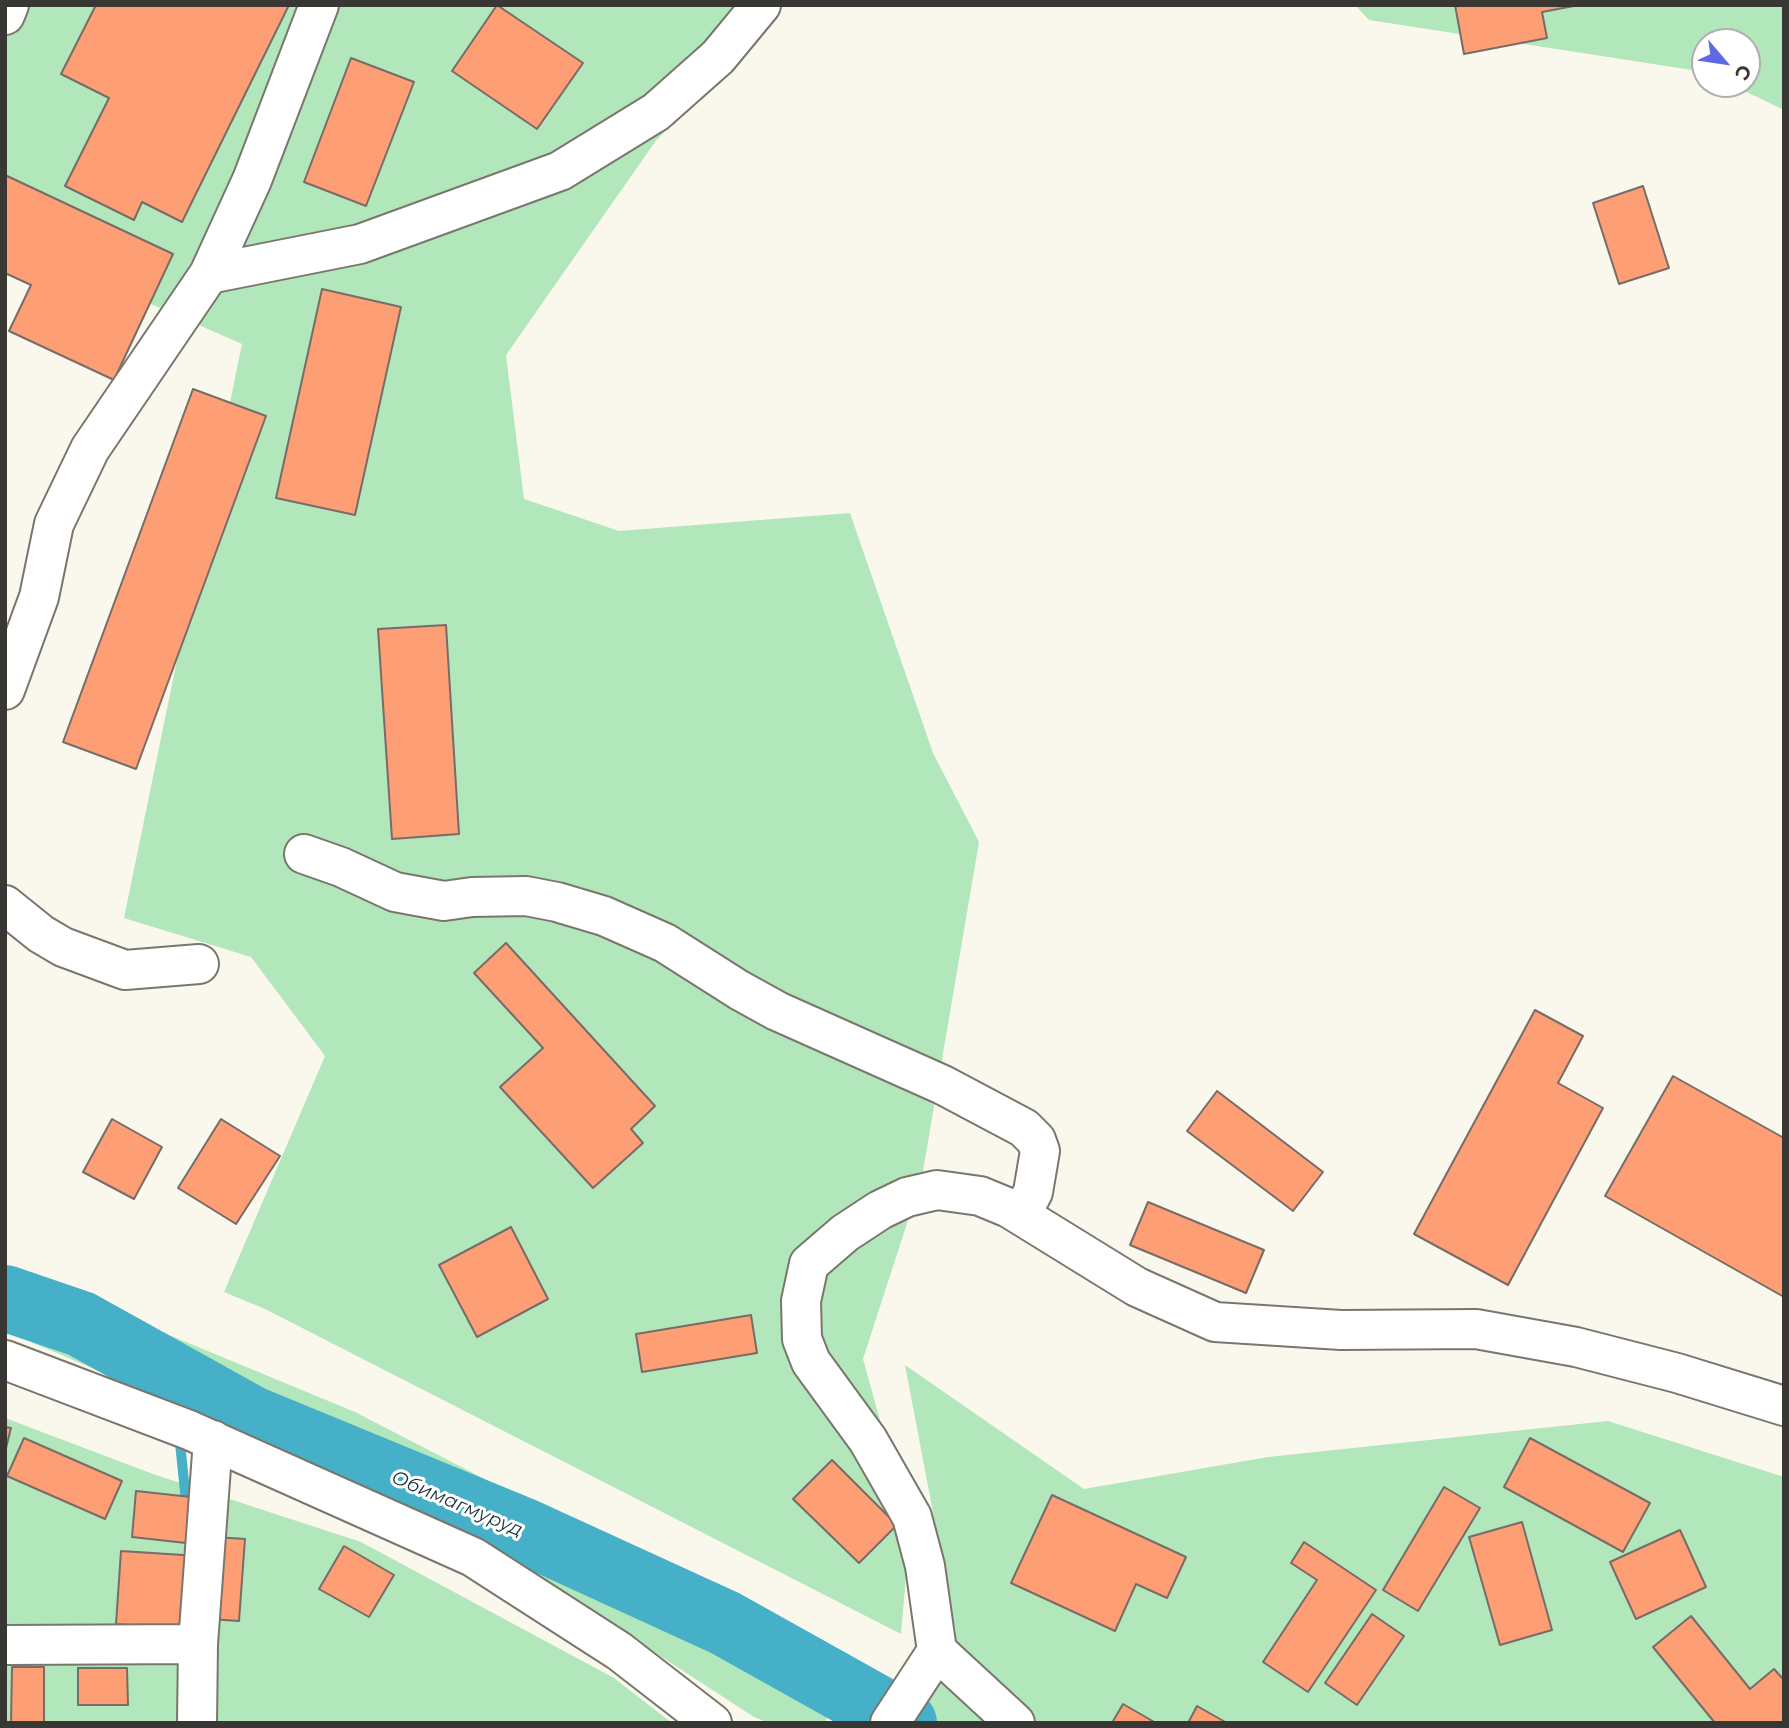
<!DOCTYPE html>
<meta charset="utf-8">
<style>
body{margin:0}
#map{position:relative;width:1789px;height:1728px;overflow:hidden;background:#faf8ec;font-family:Montserrat,sans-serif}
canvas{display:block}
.frame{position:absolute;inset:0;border:7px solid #383733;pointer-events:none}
.north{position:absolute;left:1691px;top:28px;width:70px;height:70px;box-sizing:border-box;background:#fff;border:2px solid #afafad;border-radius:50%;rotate:119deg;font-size:19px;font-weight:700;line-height:28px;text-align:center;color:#383733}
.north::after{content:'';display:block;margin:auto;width:24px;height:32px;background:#5f6ae2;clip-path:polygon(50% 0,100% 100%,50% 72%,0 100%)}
</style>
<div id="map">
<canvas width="1789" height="1728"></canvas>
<div class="frame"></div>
<div class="north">С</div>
</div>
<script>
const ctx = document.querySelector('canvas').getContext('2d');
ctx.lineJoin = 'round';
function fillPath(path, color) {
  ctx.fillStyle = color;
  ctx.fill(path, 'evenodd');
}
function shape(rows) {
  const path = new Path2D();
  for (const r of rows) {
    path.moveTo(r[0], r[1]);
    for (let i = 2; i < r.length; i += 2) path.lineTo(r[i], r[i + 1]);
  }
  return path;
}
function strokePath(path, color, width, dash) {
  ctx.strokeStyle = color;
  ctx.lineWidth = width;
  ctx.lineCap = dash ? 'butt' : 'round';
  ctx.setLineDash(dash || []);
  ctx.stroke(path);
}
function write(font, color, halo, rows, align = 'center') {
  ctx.font = font + ' Montserrat,sans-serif';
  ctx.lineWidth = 6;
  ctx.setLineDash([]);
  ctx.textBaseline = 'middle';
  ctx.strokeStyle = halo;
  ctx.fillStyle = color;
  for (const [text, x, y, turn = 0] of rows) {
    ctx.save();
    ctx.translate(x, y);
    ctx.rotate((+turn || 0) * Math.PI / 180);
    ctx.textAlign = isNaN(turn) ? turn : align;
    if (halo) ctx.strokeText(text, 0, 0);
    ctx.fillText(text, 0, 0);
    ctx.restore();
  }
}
const green = shape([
 [5,5,783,5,655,142,506,355,524,499,619,531,850,513,933,753,979,842,922,1177,863,1359,910,1529,901,1634,265,1309,224,1292,325,1056,251,957,124,918,242,344,5,240],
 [1355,5,1784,5,1784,110,1730,84,1747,84,1747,42,1705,42,1705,72,1369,20],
 [5,1267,355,1412,628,1553,837,1684,825,1723,769,1723,754,1717,508,1557,360,1482,5,1331],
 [905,1365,1084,1489,1268,1457,1608,1421,1784,1477,1784,1723,912,1723,921,1712,956,1633],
 [5,1418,153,1474,361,1542,614,1678,672,1723,5,1723]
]);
const stream = shape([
 [174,1375,178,1417],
 [179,1433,187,1511]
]);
const river = shape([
 [5,1298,81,1324,252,1419,524,1531,725,1623,904,1723]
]);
const building = shape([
 [96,5,289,5,182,222,142,202,134,220,65,186,109,98,61,74,96,5],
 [497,5,583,63,537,129,452,71,497,5],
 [1455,5,1579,5,1542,12,1547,38,1464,54,1455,5],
 [351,58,414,82,366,206,304,182,351,58],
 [5,175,173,254,114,380,9,331,31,285,5,273,5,175],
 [1643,186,1669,268,1619,284,1593,203,1643,186],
 [322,289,401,307,355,515,276,498,322,289],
 [193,389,266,416,136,769,63,742,193,389],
 [446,625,459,834,392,839,378,629,446,625],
 [506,943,655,1106,631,1129,643,1143,593,1188,500,1087,543,1048,474,973,506,943],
 [1535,1010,1583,1036,1558,1083,1603,1108,1508,1285,1414,1234,1535,1010],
 [1673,1076,1784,1138,1784,1297,1605,1196,1673,1076],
 [1217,1091,1323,1172,1293,1211,1187,1131,1217,1091],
 [112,1119,162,1147,134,1199,83,1172,112,1119],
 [221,1119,280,1156,236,1224,178,1188,221,1119],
 [1148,1202,1264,1250,1246,1293,1130,1245,1148,1202],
 [511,1227,548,1299,477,1337,439,1265,511,1227],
 [751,1315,757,1353,642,1372,636,1334,751,1315],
 [5,1427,11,1428,5,1452,5,1427],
 [24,1438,122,1481,105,1519,7,1476,24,1438],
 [1530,1438,1650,1503,1623,1552,1504,1487,1530,1438],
 [832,1460,897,1525,859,1563,793,1499,832,1460],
 [1444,1487,1480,1508,1418,1611,1383,1590,1444,1487],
 [136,1491,191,1497,186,1543,132,1537,136,1491],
 [1052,1495,1186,1557,1167,1598,1136,1584,1115,1631,1011,1583,1052,1495],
 [1522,1522,1552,1630,1500,1645,1469,1537,1522,1522],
 [1680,1530,1706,1587,1636,1619,1610,1562,1680,1530],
 [215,1537,245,1539,239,1621,210,1619,215,1537],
 [1304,1542,1376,1590,1308,1692,1263,1662,1317,1580,1291,1563,1304,1542],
 [344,1546,394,1575,369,1617,319,1589,344,1546],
 [121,1551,199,1556,194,1630,116,1624,121,1551],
 [1372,1614,1404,1636,1357,1705,1325,1683,1372,1614],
 [1691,1616,1750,1689,1774,1669,1784,1680,1784,1723,1715,1723,1653,1647,1691,1616],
 [12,1667,44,1667,44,1723,11,1723,12,1667],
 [78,1668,127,1668,128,1705,78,1705,78,1668],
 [1123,1704,1156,1723,1112,1723,1123,1704],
 [1197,1706,1227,1723,1188,1723,1197,1706]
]);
const minor = shape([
 [5,15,9,5],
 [209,274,360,244,560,171,656,112,718,57,761,5],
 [5,690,39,597,54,524,90,449,209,274,252,180,319,5],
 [304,854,341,867,395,892,444,901,472,897,526,896,557,902,604,916,665,943,739,990,777,1011,943,1085,1024,1128,1036,1140,1040,1151,1033,1192,1021,1215],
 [5,905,41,934,63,947,125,970,199,964],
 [5,1360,189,1430,473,1557,619,1651,712,1723],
 [5,1645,198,1644,213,1440],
 [197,1723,198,1644],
 [890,1723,937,1651],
 [1015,1723,937,1651,925,1566,912,1517,868,1440,811,1362,802,1339,801,1301,809,1264,845,1233,880,1210,907,1197,937,1190,980,1196,1009,1208,1137,1287,1215,1322,1341,1330,1476,1329,1576,1347,1677,1373,1784,1406]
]);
const waterNames = [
 ["Обимагмуруд",457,1504,23]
];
fillPath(green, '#b2e6bb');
strokePath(stream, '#45b0c7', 10);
strokePath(river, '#45b0c7', 66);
fillPath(building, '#fd9e75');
strokePath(building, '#776c68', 2);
strokePath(minor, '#79776d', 42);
strokePath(minor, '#fff', 38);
write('italic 19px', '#1a3238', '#fff', waterNames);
</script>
